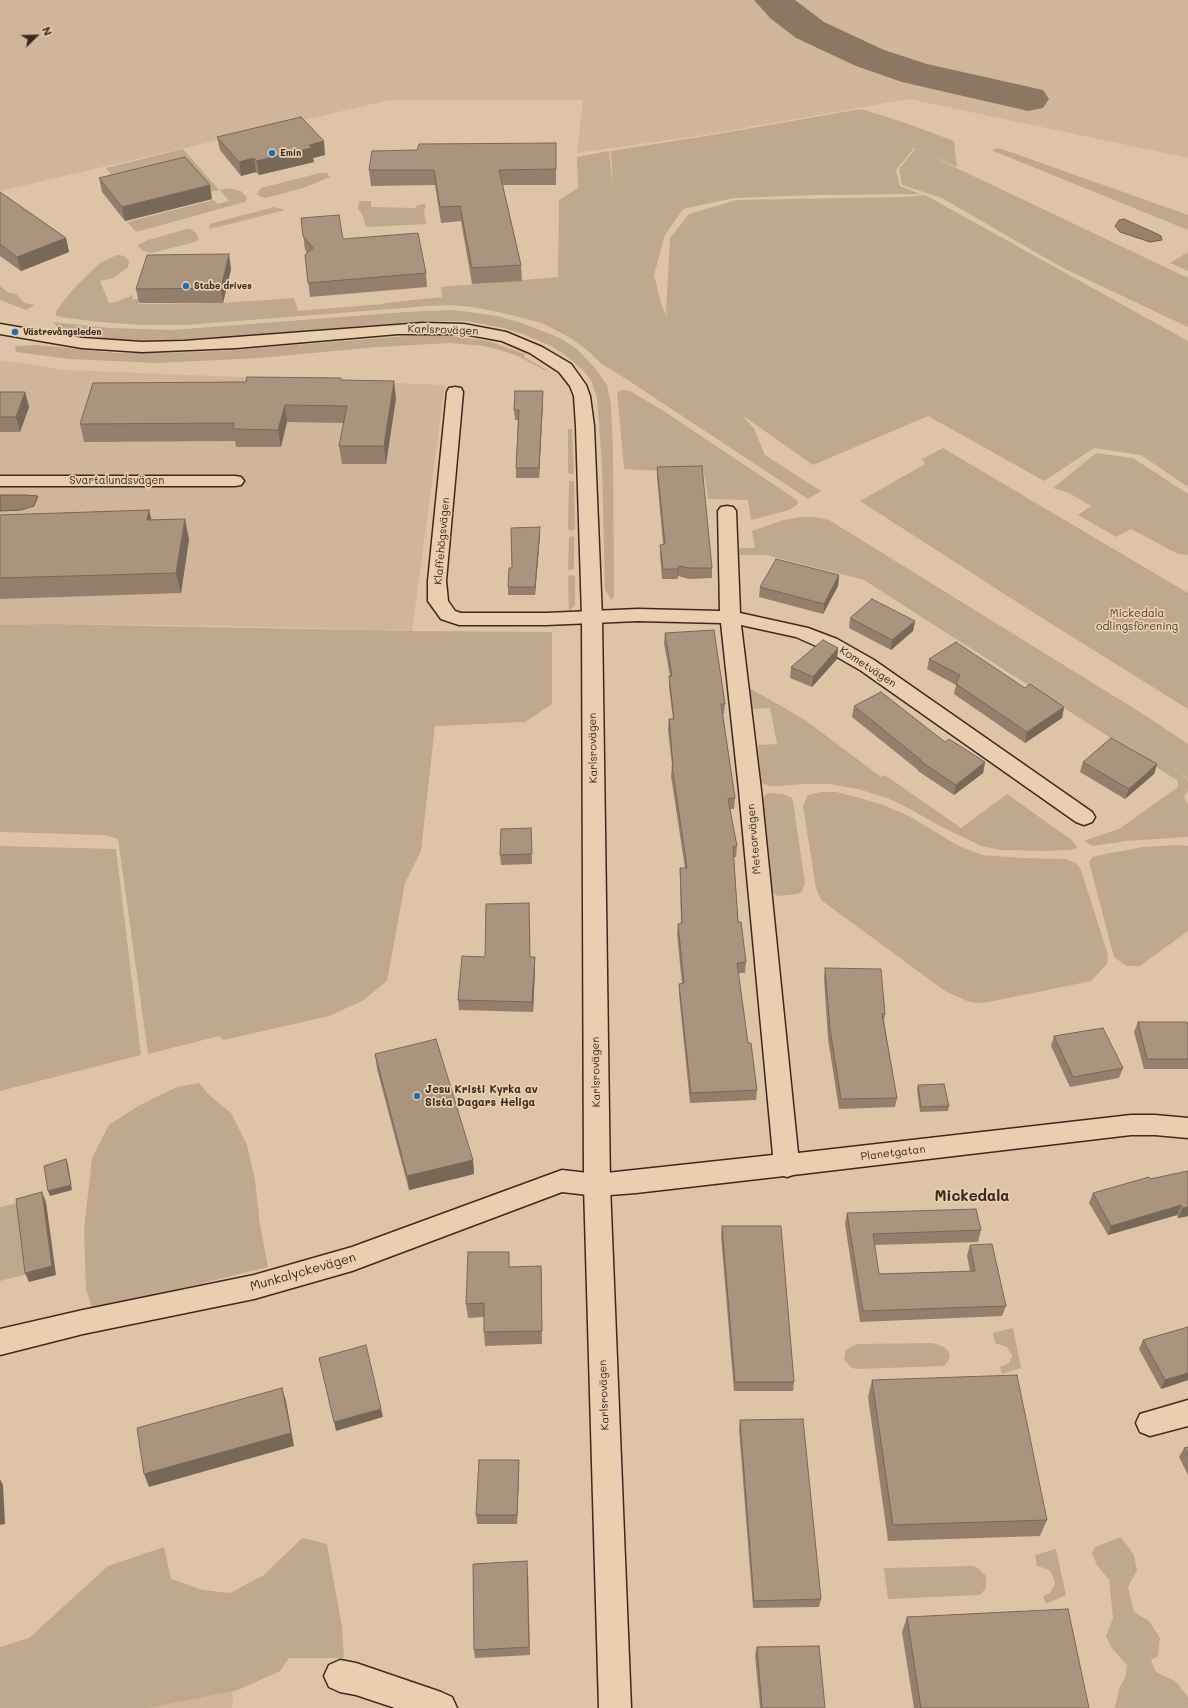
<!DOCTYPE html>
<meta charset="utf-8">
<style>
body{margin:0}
#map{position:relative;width:1188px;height:1708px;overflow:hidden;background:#dec4a7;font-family:Mali,sans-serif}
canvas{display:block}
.north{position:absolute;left:16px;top:16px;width:40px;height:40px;-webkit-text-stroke:3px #e9ceb0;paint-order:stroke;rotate:67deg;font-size:11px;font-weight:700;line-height:16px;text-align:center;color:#3b2a1e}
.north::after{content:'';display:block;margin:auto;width:14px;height:18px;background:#3b2a1e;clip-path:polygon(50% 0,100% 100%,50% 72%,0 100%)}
</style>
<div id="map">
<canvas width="1188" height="1708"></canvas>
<div class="north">N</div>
</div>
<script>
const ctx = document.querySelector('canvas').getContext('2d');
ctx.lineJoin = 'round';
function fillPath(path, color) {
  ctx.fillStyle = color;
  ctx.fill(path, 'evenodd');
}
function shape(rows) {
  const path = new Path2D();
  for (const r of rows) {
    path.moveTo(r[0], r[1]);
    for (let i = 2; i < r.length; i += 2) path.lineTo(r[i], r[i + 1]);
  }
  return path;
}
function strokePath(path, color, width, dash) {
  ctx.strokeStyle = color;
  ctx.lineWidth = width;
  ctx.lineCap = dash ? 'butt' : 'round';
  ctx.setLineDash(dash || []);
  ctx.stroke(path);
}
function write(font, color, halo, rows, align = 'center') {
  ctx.font = font + ' Mali,sans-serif';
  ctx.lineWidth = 3.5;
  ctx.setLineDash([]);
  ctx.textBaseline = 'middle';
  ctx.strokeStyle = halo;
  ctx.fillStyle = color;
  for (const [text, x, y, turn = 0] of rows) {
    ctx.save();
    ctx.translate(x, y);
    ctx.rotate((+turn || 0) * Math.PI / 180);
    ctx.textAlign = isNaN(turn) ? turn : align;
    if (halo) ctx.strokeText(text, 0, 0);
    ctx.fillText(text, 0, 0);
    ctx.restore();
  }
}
const built = shape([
 [0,0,1188,0,1188,158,909,99,711,134,577,153,583,100,390,100,0,191],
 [0,360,65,370,445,385,412,631,232,626,50,624,0,625],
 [231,1675,233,1699,232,1708,133,1708]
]);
const green = shape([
 [861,109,906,123,954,141,957,167,927,154,1188,278,1188,327,1061,267,942,198,902,185,899,169,915,149,914,148,896,170,900,186,920,194,814,195,734,198,683,209,665,235,654,275,662,307,668,317,666,311,670,238,689,214,737,200,905,197,925,195,1188,341,1188,487,1141,455,1094,448,1044,481,928,416,813,465,742,415,754,429,765,455,821,491,808,499,617,373,603,365,588,351,569,337,542,323,503,313,472,307,450,305,428,306,187,325,141,325,100,322,60,317,56,315,56,312,62,303,76,286,100,263,117,255,125,256,129,261,128,267,114,278,100,281,109,303,116,302,133,295,132,299,139,299,138,304,223,303,294,298,298,311,383,304,384,303,442,297,441,287,558,277,559,200,578,188,577,157,609,151,613,188,611,151,712,135],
 [999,148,1188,215,1188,230,991,150],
 [183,149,219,190,209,192,121,186,106,168],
 [320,173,327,173,330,177,303,188,266,198,261,197,257,194,261,188],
 [229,188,241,191,247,198,245,202,136,232,127,222,213,200,218,204,229,201,220,190],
 [359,201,371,201,371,207,416,208,417,205,425,204,426,208,424,209,426,224,369,227,366,226,362,214,358,209],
 [274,207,285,210,210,229,209,226,210,224],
 [187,229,190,229,196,233,199,239,195,242,151,253,143,251,138,246,139,244,148,240],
 [1188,252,1188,271,1170,263],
 [0,286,9,293,16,294,25,303,35,305,26,310,0,300],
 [454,310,497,316,522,323,560,338,577,349,595,368,607,385,611,404,613,453,614,596,612,600,605,590,602,466,597,398,591,380,583,370,565,355,551,346,523,334,503,328,466,321,413,322,203,339,152,341,106,339,69,334,59,329,53,322,109,328,172,330,406,312],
 [419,335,444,335,488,341,525,354,524,357,547,370,544,370,518,356,500,350,484,346,450,343,378,347,259,358,158,363,69,359,16,352,15,348,17,346,36,345,117,353,166,353,220,351],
 [623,390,630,391,662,410,797,500,798,504,789,510,751,520,748,500,708,499,704,473,624,469,617,392],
 [568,429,572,429,574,475,568,473],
 [943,448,1188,593,1188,709,1034,613,860,501,925,464,922,459],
 [1096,453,1133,458,1188,494,1188,555,1178,554,1131,529,1116,537,1078,515,1091,506,1069,493,1053,488],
 [569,481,574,481,575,530,571,531,568,529],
 [800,517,814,517,829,520,1143,714,1188,744,1188,780,1173,766,1188,781,1188,790,1184,797,1188,804,1188,837,1126,841,1093,846,1085,842,1086,840,1119,829,1178,787,1178,781,864,580,766,555,738,555,737,554,738,548,755,548,752,531,784,520],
 [574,536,574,569,568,570,569,537],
 [571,575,575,576,575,605,569,611,568,576],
 [50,624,412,631,552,632,552,704,525,722,435,726,421,851,405,883,387,981,362,1001,329,1016,224,1040,219,1036,148,1054,118,839,104,835,0,832,0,625],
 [748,687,805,720,881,777,885,775,961,828,1007,794,1073,841,1077,847,1075,849,1069,850,1047,851,1001,850,981,846,940,826,908,808,887,798,858,789,830,784,803,784,781,786,770,786,761,783,758,745,777,744,770,708,752,709],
 [821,792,836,792,853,796,883,805,909,816,957,845,982,855,1022,858,1066,859,1076,863,1081,870,1108,955,1107,964,1091,981,989,1002,977,1003,967,1001,945,991,821,900,816,888,803,806,808,795],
 [768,793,783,794,792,798,793,801,805,884,802,891,798,894,778,896,773,893,770,888,762,798],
 [1178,845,1188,846,1188,931,1140,966,1126,966,1114,957,1089,862,1093,857,1100,855,1143,847],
 [0,846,116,849,141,1055,0,1091],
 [199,1083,208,1094,231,1113,247,1145,255,1180,260,1225,268,1267,93,1310,86,1289,84,1229,92,1158,109,1125,140,1105,177,1087],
 [18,1203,27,1274,0,1281,0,1207],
 [1013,1328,1021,1368,1002,1374,1000,1367,1009,1363,1012,1356,1007,1347,995,1343,993,1333],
 [933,1343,944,1347,948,1351,950,1355,948,1361,944,1366,856,1369,850,1367,844,1359,846,1350,857,1344],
 [1121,1537,1134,1555,1137,1570,1128,1587,1134,1612,1149,1621,1160,1638,1158,1656,1151,1660,1156,1672,1175,1681,1186,1694,1188,1698,1188,1708,1114,1708,1117,1700,1119,1688,1125,1678,1127,1665,1111,1647,1106,1636,1113,1618,1109,1580,1097,1565,1092,1553,1095,1547],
 [302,1538,327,1544,342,1627,344,1658,289,1658,280,1671,238,1690,149,1708,0,1708,0,1647,29,1638,108,1566,164,1547,171,1579,203,1590,230,1593,264,1575],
 [1056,1549,1066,1595,1046,1604,1043,1596,1050,1593,1055,1583,1051,1572,1047,1569,1037,1566,1035,1555],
 [973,1566,978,1568,986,1576,986,1588,980,1595,888,1599,884,1568]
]);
const water = shape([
 [1124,219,1153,232,1161,236,1162,240,1150,242,1120,232,1115,226,1119,220,1124,219],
 [0,495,26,495,38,496,34,506,21,510,0,511,0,495]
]);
const taxiway = shape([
 [754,0,795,0,824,22,884,50,927,64,1043,90,1049,99,1043,108,1028,111,902,82,856,66,796,38,770,18,754,0]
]);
const minor = shape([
 [455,387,461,388,463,392,446,581,448,601,455,611,461,613,546,613,638,609,720,611,718,511,721,507,727,506,733,507,736,511,740,613,808,628,837,639,874,660,1092,812,1095,817,1092,822,1084,825,1076,822,860,670,823,649,796,637,741,625,761,790,798,1153,1131,1115,1155,1115,1188,1118,1188,1138,1155,1135,1131,1135,793,1175,787,1177,784,1176,636,1193,597,1196,562,1192,352,1271,254,1299,83,1334,0,1355,0,1329,83,1310,254,1275,352,1247,562,1170,597,1174,773,1155,739,790,721,623,638,621,546,625,459,625,441,619,428,601,428,581,447,392,449,388,455,387],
 [0,476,235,476,241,477,244,481,241,485,235,486,0,486,0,476],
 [1188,1400,1188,1426,1150,1436,1140,1432,1136,1423,1140,1414,1188,1400],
 [340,1660,356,1663,441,1692,452,1697,457,1708,395,1708,356,1695,340,1692,329,1687,324,1676,329,1665,340,1660]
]);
const tertiary = shape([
 [423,323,464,324,506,332,542,347,571,364,586,385,590,396,594,426,602,617,610,1185,631,1708,599,1708,584,1185,582,617,576,426,574,396,570,386,559,372,530,353,502,341,464,334,398,334,236,348,142,352,82,348,0,334,0,324,82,338,142,342,184,341,423,323]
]);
const wall = shape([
 [217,137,325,155,313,158,314,162,259,175,256,172,241,176,220,150],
 [556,143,556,185,503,185,521,265,522,281,472,284,461,221,441,223,435,185,371,186,369,170,417,150],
 [99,178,212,199,125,221,102,192],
 [0,192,66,238,69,252,21,271,0,256],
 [301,218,343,239,426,273,427,287,310,297,305,255,307,253,305,250],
 [231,269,223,303,139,303,136,289],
 [341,380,396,398,386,464,342,464,339,446,344,423,287,422,281,447,236,447,235,441,84,442,80,424,246,382],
 [543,391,543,401,539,478,516,478,516,468,518,420,515,420,514,410],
 [0,392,25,392,29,407,20,432,0,432],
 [657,467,712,568,712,578,689,579,678,576,677,579,662,579,660,555,660,545,663,544,657,477],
 [149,510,151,520,189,539,181,593,0,599,0,515],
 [540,527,540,535,535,595,508,595,508,587,512,568],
 [839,575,838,586,823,614,759,597,760,587],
 [850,618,915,621,913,631,891,650,849,628],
 [665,633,725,704,724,714,723,714,735,798,734,809,730,809,737,846,736,857,734,857,738,922,746,962,745,973,738,973,748,1043,757,1090,756,1100,690,1103,679,994,679,984,682,984,677,934,678,924,681,923,680,878,680,868,685,868,671,776,672,765,668,730,669,719,673,719,669,687,669,676,670,676,664,643],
 [838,648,837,659,812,687,790,678,791,667],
 [929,659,1025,688,1064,707,1062,718,1025,743,954,694,956,685,927,669],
 [854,706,945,742,985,762,983,773,954,795,918,771,918,770,852,717],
 [1083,762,1157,764,1154,774,1125,799,1080,772],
 [531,828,532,864,501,865,500,855],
 [529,903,530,957,535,968,533,1012,459,1010,458,1000,485,957],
 [825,968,885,1014,884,1021,897,1098,895,1107,839,1109,828,1039,824,978],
 [1138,1022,1188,1025,1188,1069,1144,1069,1134,1032],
 [1054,1036,1123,1068,1119,1078,1070,1087,1051,1046],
 [375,1054,473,1160,474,1174,409,1190,377,1069],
 [918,1085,949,1106,948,1111,920,1112,917,1090],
 [1188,1171,1188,1216,1178,1218,1177,1215,1108,1235,1089,1203,1093,1193],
 [847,1213,981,1230,978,1242,874,1245,879,1274,970,1271,967,1256,970,1245,1006,1306,1002,1316,860,1322,845,1224],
 [722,1226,794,1382,793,1391,734,1391,721,1236],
 [541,1266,542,1344,485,1346,484,1332,484,1317,468,1318,466,1304,510,1267],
 [1188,1327,1188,1380,1161,1389,1139,1349,1143,1340],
 [872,1380,1047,1520,1040,1536,888,1541,868,1397],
 [740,1420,821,1599,819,1607,753,1608,739,1429],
 [1188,1447,1188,1475,1179,1457,1184,1448],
 [519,1469,517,1524,477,1524,476,1515],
 [528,1569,530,1655,475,1658,474,1650],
 [907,1617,1089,1708,914,1708,902,1632],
 [757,1647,825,1708,760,1708,755,1655]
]);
const shadedWall = shape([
 [324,141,325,155,313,158,314,162,259,175,257,161,309,145],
 [254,158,256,172,241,176,239,162],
 [210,185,212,199,125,221,122,207],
 [66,238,69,252,21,271,17,257],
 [229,254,231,269,223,303,221,288],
 [394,381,396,398,386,464,384,446],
 [543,391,543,401,539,478,539,468],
 [25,392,29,407,20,432,16,417],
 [285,405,287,422,281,447,278,430],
 [149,510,154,530,147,520],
 [185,519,189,539,181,593,176,573],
 [540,527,540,535,535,595,535,587],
 [679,566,678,576,677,579,678,569],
 [839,575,838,586,823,614,824,604],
 [915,621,913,631,891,650,892,640],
 [838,648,837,659,812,687,813,677],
 [1064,707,1062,718,1025,743,1027,732],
 [985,762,983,773,954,795,956,785],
 [1157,764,1154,774,1125,799,1129,789],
 [535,957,535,968,533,1012,532,1002],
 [66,1159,68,1164,72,1190,50,1196,48,1191],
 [473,1160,474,1174,409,1190,407,1176],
 [42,1192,46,1202,56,1275,29,1282,25,1273],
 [1181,1205,1177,1215,1108,1235,1111,1226],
 [1188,1207,1188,1216,1178,1218,1183,1208],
 [541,1266,542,1280,542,1344,542,1331],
 [1188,1373,1188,1380,1161,1389,1165,1380],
 [282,1388,286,1401,294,1446,149,1487,144,1474],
 [381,1409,383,1417,336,1431,334,1422],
 [519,1460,519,1469,517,1524,517,1515],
 [0,1479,3,1485,5,1524,0,1525]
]);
const building = shape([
 [301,117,324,141,309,145,312,148,257,161,254,158,239,162,217,137,301,117],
 [556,143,556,169,499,170,521,265,472,268,460,206,440,207,434,170,369,170,372,151,417,150,419,144,556,143],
 [185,157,210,185,122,207,99,178,185,157],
 [0,192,66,238,17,257,0,244,0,192],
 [339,215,343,239,418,233,426,273,308,283,305,255,313,248,303,236,301,218,339,215],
 [229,254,221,288,136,289,147,255,229,254],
 [247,377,341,378,341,380,394,381,384,446,339,446,347,406,285,405,278,430,233,429,234,423,80,424,93,383,246,382,247,377],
 [515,391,543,391,539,468,516,468,519,410,514,410,515,391],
 [0,392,25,392,16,417,0,417,0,392],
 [702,466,712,568,690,568,679,566,678,569,663,569,660,545,665,544,657,467,702,466],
 [149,510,147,520,185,519,176,573,0,578,0,515,149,510],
 [540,527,535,587,508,587,509,568,512,568,511,528,540,527],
 [776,559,839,575,824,604,760,587,776,559],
 [872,599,915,621,892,640,850,618,872,599],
 [714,630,725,704,721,704,735,798,728,799,737,846,733,847,738,922,741,922,746,962,737,963,748,1043,751,1043,757,1090,691,1093,679,984,684,983,678,924,682,923,680,868,687,868,672,765,673,765,669,719,674,719,669,676,672,676,665,633,714,630],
 [823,640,838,648,813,677,791,667,823,640],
 [956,642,1025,688,1030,684,1064,707,1027,732,956,684,960,675,929,659,956,642],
 [881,692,945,742,949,739,985,762,956,785,920,761,921,760,854,706,881,692],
 [1111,738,1157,764,1129,789,1083,762,1111,738],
 [531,828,532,854,500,855,501,829,531,828],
 [529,903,530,957,535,957,532,1002,458,1000,462,956,485,957,486,904,529,903],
 [825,968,881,969,885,1014,882,1014,897,1098,841,1099,830,1029,825,968],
 [1138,1022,1187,1022,1188,1025,1188,1059,1147,1059,1138,1022],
 [1103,1028,1123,1068,1073,1077,1054,1036,1103,1028],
 [436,1039,473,1160,407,1176,375,1054,436,1039],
 [944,1084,949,1106,921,1107,918,1085,944,1084],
 [66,1159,71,1185,48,1191,44,1166,66,1159],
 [1188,1171,1188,1207,1183,1208,1181,1205,1111,1226,1093,1193,1149,1177,1150,1179,1188,1171],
 [42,1192,52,1266,25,1273,16,1199,42,1192],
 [976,1209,981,1230,873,1234,879,1274,975,1271,970,1245,992,1244,1006,1306,863,1311,847,1213,976,1209],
 [722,1226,781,1226,794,1382,735,1382,722,1226],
 [468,1252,509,1252,509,1267,541,1266,542,1331,484,1332,484,1303,466,1304,468,1252],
 [1188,1327,1188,1373,1165,1380,1143,1340,1188,1327],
 [366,1345,381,1409,334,1422,319,1358,366,1345],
 [1017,1375,1047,1520,893,1525,872,1380,1017,1375],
 [282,1388,291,1433,144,1474,137,1428,282,1388],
 [803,1419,821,1599,754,1601,740,1420,803,1419],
 [1188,1447,1188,1456,1184,1448,1188,1447],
 [479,1460,519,1460,517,1515,476,1515,479,1460],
 [527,1561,529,1647,474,1650,473,1564,527,1561],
 [1068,1609,1089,1708,921,1708,907,1617,1068,1609],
 [819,1646,825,1708,762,1708,757,1647,819,1646]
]);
const markers = [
 [272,153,4,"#1f6fb2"],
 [186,286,4,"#1f6fb2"],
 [15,332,4,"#1f6fb2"],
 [417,1096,4,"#1f6fb2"]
];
const farPoinames = [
 ["Emin",280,153],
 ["Stabe drives",194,286],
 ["Västrevångsleden",23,332]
];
const streetNames = [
 ["Karlsrovägen",443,330,2],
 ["Svartalundsvägen",117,481],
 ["Klaffehögsvägen",442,541,-85],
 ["Kometvägen",868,667,33],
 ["Karlsrovägen",593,748,-91],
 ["Meteorvägen",754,839,-95],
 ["Karlsrovägen",596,1072,-91],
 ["Planetgatan",893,1153,-7],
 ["Karlsrovägen",604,1395,-92]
];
const parkNames = [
 ["Mickedala",1137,614],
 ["odlingsförening",1137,627]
];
const poiNames = [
 ["Jesu Kristi Kyrka av",425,1090],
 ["Sista Dagars Heliga",425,1103]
];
const nearStreetnames = [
 ["Munkalyckevägen",303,1272,-16]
];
const districtNames = [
 ["Mickedala",972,1196]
];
fillPath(built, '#cfb69a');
fillPath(green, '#c0a88e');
fillPath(water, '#97816b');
strokePath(water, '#725e4c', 1);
fillPath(taxiway, '#8c7762');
strokePath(minor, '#3b2a1e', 3);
strokePath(tertiary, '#3b2a1e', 3);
fillPath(minor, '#e9ceb0');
fillPath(tertiary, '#e9ceb0');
fillPath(wall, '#937f6c');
fillPath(shadedWall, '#786858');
fillPath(building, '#ab947d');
strokePath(building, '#786858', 1);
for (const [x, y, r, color] of markers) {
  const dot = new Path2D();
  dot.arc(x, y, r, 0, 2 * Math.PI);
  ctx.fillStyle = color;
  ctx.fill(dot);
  strokePath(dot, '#e9ceb0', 1.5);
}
write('bold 9px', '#3b2a1e', '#e9ceb0', farPoinames, 'left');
write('11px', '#3b2a1e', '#e9ceb0', streetNames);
write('11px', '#4f3d2f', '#e9ceb0', parkNames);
write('bold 11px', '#3b2a1e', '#e9ceb0', poiNames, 'left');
write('13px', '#3b2a1e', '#e9ceb0', nearStreetnames);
write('bold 15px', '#3b2a1e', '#e9ceb0', districtNames);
</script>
